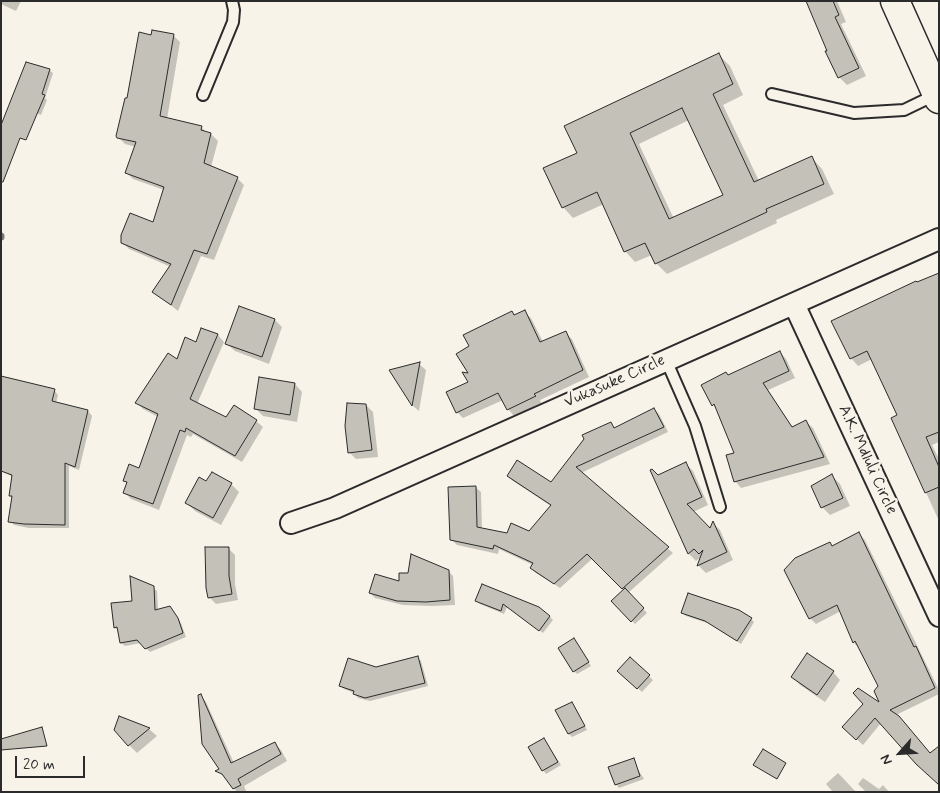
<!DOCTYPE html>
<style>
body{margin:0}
#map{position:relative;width:940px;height:793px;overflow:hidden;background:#f7f3e8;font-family:Mynerve,sans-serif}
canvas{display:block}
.frame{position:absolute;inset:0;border:2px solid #2b2b2b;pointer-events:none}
.north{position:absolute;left:875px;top:728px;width:50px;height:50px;-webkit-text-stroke:4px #f7f3e8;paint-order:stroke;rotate:244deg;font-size:14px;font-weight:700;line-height:20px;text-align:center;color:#2b2b2b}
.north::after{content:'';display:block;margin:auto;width:18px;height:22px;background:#2b2b2b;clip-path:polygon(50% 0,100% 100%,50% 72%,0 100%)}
.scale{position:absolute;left:15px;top:756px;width:70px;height:22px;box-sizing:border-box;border:2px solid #2b2b2b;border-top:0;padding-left:6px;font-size:15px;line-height:18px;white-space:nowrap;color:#2b2b2b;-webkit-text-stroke:4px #f7f3e8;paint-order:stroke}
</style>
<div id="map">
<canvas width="940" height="793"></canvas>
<div class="frame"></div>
<div class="north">N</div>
<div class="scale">20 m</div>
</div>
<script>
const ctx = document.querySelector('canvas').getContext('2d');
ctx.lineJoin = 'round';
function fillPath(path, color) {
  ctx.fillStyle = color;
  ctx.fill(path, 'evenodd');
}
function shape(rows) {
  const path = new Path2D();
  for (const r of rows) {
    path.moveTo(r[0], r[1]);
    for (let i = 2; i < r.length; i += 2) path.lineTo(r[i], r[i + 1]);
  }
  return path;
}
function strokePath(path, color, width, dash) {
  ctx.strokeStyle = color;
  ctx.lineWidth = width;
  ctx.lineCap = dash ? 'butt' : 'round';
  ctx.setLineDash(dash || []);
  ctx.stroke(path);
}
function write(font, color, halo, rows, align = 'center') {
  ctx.font = font + ' Mynerve,sans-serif';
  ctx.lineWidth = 5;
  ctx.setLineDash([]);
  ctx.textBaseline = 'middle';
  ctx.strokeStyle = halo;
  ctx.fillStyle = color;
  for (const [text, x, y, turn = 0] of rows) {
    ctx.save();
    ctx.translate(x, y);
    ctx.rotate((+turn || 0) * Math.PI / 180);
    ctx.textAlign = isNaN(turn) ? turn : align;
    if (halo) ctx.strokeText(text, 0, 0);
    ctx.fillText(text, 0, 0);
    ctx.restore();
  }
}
const shadow = shape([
 [1,1,21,1,16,11,1,4],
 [807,1,837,1,846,22,841,24,866,76,847,85,839,77],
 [173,35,180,42,167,119,201,127,207,133,211,134,218,141,211,167,237,178,244,185,214,260,201,256,178,311,154,292,171,267,129,249,122,242,154,223,164,190,133,179,126,172,136,147,125,144,118,137,128,100,152,36],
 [719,55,730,66,743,95,723,105,759,181,812,158,822,169,834,194,776,220,777,223,667,274,656,263,652,255,635,262,625,251,604,204,573,218,563,207,578,153],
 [689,120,724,195,674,219,639,144],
 [49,70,53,73,45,98,47,100,41,115,16,104],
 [939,274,939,442,932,445,939,459,939,521,892,418,899,415,872,359,858,366,851,358,918,284],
 [512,312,515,316,524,312,531,318,543,342,565,333,572,339,589,377,540,400,541,403,514,416,508,409,503,400,463,418,457,412,470,383,470,347],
 [275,320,282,327,269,364,235,351,227,344],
 [202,329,218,335,224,342,197,404,226,419,256,421,263,427,242,462,193,434,191,437,187,435,159,510,131,499,125,493,128,484,124,480,139,469,158,417,143,409,137,403,197,343],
 [780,352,786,359,795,378,768,390,793,428,806,422,813,428,830,464,741,488,735,481,736,454,718,410,713,405,728,376],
 [419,364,426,370,419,411,413,406,391,371],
 [295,384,302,392,297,422,263,416,255,408],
 [54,390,58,395,56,403,88,411,92,416,79,470,69,466,69,528,29,528,14,525,10,521,13,498,10,496,13,477,1,471,1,465],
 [366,405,373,412,378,457,356,459,349,452],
 [654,409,659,414,668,432,581,473,673,553,628,593,647,613,635,624,613,601,625,590,593,558,560,588,536,573,531,568,533,565,499,549,498,554,457,545,452,540,475,487,481,492,482,529,507,534,530,533,551,506,513,481,508,476,551,484,610,423,616,429],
 [686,464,693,471,708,505,693,512,711,530,713,523,720,530,733,560,706,573,699,566,702,556,696,561,689,554,652,471,658,477],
 [832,476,840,484,850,506,830,515,822,507],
 [207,483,231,484,239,492,221,525,195,511,187,503],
 [859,534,865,540,939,690,939,694,896,715,931,754,939,783,881,723,863,745,850,733,881,706,880,686,859,648,854,643,841,611,816,624,810,618,830,544,833,547],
 [228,548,235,555,235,584,238,600,216,604,209,597],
 [448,571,453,576,455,605,432,606,403,605,375,598,370,593,400,582],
 [483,585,550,617,553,620,543,633,507,607,504,614,480,604,477,601],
 [153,588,157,591,158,610,170,607,181,623,186,637,150,652,141,643,125,646,121,643,119,631,115,627,133,602],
 [683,613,751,619,754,622,741,644,710,624,686,616],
 [574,640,591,666,577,674,574,671],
 [417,657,421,661,428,686,370,701,358,698,354,693,344,689,341,686,376,668],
 [630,659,653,680,642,692,619,671],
 [833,672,840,680,825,702,800,685,793,677],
 [200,695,206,702,234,763,274,743,281,750,287,761,244,786,246,791,237,792,227,779,217,771,220,770],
 [572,703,575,707,587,730,572,737,569,734],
 [120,717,149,729,157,736,137,753,129,745],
 [544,739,561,765,546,774,543,770],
 [632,760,644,779,619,788,616,784],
 [838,773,841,776,856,792,833,792,826,784],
 [863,778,879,789,883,785,889,792,866,792,858,784]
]);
const stream = shape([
 [1,237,1,236]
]);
const building = shape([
 [806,1,833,1,839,15,835,17,859,68,838,78,825,51,827,51,806,1],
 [152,30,174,34,160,116,202,126,201,130,211,133,204,163,238,177,207,254,194,250,171,305,152,292,171,264,121,243,121,235,130,213,153,222,164,187,125,173,136,142,117,138,116,136,125,98,127,98,139,32,151,35,152,30],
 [719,53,733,84,713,94,754,182,812,156,824,184,766,209,767,212,655,264,645,243,624,252,597,192,562,208,543,168,577,153,564,126,719,53],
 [682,108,723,195,669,219,630,133,682,108],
 [26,62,50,69,42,94,45,95,26,140,20,138,3,182,1,182,1,125,26,62],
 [939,273,939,432,926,437,939,467,939,487,925,493,891,418,897,415,867,351,850,359,831,321,916,281,917,282,939,273],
 [239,306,275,319,262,357,225,344,239,306],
 [525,310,540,342,566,331,583,370,534,394,536,396,507,410,498,393,456,413,446,392,468,382,462,372,468,373,456,354,469,346,463,335,512,311,514,315,525,310],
 [201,328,218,334,190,399,226,417,234,405,257,420,235,456,186,428,185,432,180,430,153,504,123,493,127,482,123,481,129,464,139,468,158,414,135,403,168,353,177,359,185,337,196,342,201,328],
 [780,351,789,371,763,383,792,427,806,420,824,457,734,482,726,455,734,453,714,404,712,406,701,385,726,372,728,375,780,351],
 [420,362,412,406,389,370,420,362],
 [1,376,55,389,52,401,88,410,75,467,65,463,65,525,24,524,8,522,12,496,9,496,12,475,1,471,1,376],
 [259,377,295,383,290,415,254,409,259,377],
 [347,403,366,404,372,450,348,453,345,426,347,403],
 [654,408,664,427,576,467,669,547,622,589,587,554,554,584,530,568,533,563,494,545,493,549,450,540,448,487,476,486,477,527,507,533,511,523,529,531,551,505,507,476,517,460,551,482,584,439,582,435,611,422,614,428,654,408],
 [686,462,702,497,687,504,710,528,713,521,727,552,697,566,703,550,699,554,694,549,688,554,650,470,652,469,658,475,686,462],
 [212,472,232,483,213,518,185,503,199,477,206,481,212,472],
 [832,474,843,498,821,508,811,486,832,474],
 [859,532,914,647,916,646,935,688,890,710,899,716,930,753,939,746,939,785,916,764,875,718,856,740,842,727,863,704,853,693,858,688,879,702,874,691,878,686,855,641,853,643,837,605,809,619,784,570,795,558,830,542,832,546,859,532],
 [205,547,229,547,229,576,232,594,208,598,206,588,205,547],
 [411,554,449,570,450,600,426,602,397,601,369,593,375,574,399,581,399,573,408,573,411,554],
 [130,576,154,586,155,610,170,606,178,618,183,633,145,649,137,640,120,643,117,627,114,628,111,603,132,601,130,576],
 [482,584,539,607,550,616,539,631,503,604,501,611,475,601,482,584],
 [625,588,644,608,631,622,611,601,625,588],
 [688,593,739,610,752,618,737,641,705,621,681,613,688,593],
 [574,638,589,662,573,672,558,648,574,638],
 [807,653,834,671,817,695,791,677,807,653],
 [418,656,425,683,365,698,353,694,354,691,339,686,348,658,376,667,418,656],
 [630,657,650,675,637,689,617,671,630,657],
 [201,694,231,763,275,742,281,754,238,779,241,785,233,789,222,774,215,771,219,769,202,744,198,695,201,694],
 [572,702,585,726,568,734,555,710,572,702],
 [119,716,150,728,128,746,114,730,119,716],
 [42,727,47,746,1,750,1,739,42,727],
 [544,738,558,762,542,771,528,747,544,738],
 [763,749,786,763,777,779,753,765,763,749],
 [634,758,640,776,615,785,608,767,634,758]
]);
const lane = shape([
 [772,94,854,113,904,110,935,95],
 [203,95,233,22,234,10,232,1],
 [666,360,695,426,720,507]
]);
const street = shape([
 [794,304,939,616],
 [291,523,335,508,939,239]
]);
const secondary = shape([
 [895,1,939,99]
]);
const streetNames = [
 ["Vukasuke Circle",615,382,-24],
 ["A.K. Mdluli Circle",867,460,65]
];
fillPath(shadow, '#0003');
strokePath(stream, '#7a7874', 7);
fillPath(building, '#c4c1b9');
strokePath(building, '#2b2b2b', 1);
strokePath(lane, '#2b2b2b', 14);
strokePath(street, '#2b2b2b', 24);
strokePath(secondary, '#2b2b2b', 31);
strokePath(lane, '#f7f3e8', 10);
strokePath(street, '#f7f3e8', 20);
strokePath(secondary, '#f7f3e8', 28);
write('16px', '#2b2b2b', '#f7f3e8', streetNames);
</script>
